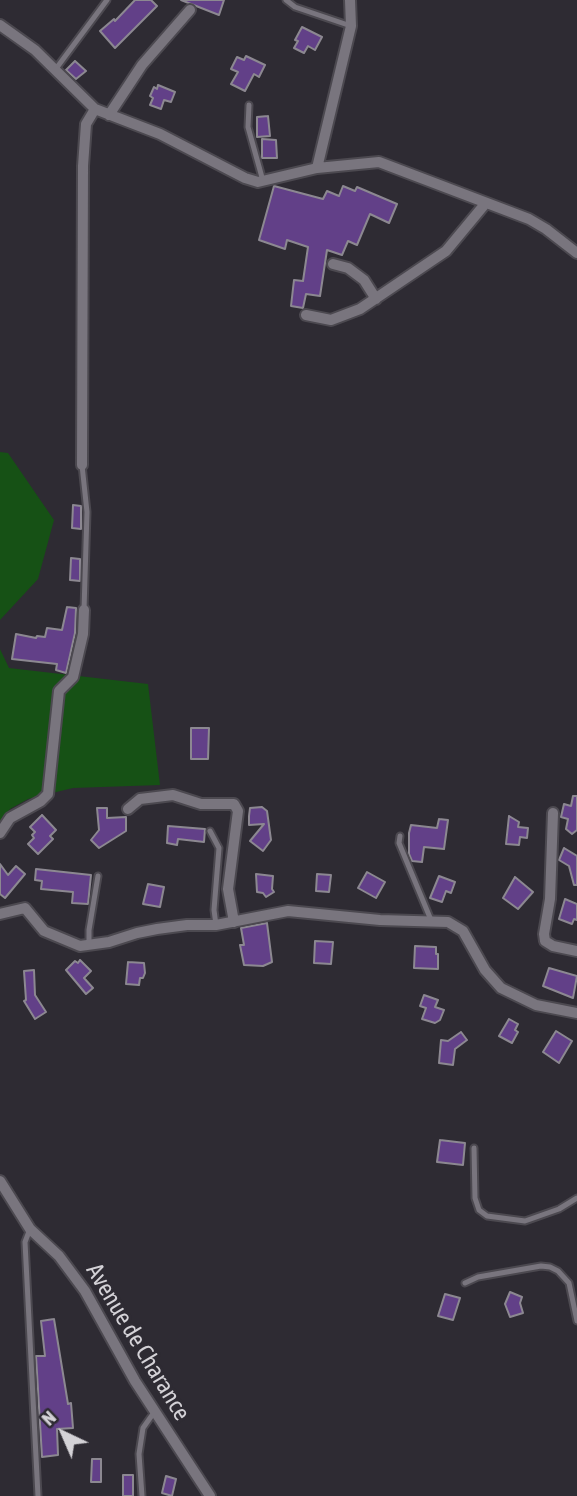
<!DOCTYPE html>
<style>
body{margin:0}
#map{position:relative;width:577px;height:1496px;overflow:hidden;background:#2e2b33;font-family:"Asap Condensed",sans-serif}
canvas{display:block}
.north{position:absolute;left:28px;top:1398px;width:70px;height:70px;-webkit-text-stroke:5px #2e2b33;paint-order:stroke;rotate:316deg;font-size:19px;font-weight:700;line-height:28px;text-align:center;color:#d4d2d7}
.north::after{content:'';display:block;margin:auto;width:24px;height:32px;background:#d4d2d7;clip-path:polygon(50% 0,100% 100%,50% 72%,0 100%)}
</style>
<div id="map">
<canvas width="577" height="1496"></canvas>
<div class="north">N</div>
</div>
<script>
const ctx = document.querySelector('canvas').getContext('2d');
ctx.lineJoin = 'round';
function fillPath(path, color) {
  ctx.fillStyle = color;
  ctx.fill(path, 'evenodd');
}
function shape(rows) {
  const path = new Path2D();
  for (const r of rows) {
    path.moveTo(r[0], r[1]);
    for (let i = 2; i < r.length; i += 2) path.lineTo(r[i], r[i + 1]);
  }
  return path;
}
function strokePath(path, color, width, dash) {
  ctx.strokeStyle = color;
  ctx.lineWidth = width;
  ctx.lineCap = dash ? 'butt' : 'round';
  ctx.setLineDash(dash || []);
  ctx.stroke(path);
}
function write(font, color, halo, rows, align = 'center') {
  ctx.font = font + ' "Asap Condensed",sans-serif';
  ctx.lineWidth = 6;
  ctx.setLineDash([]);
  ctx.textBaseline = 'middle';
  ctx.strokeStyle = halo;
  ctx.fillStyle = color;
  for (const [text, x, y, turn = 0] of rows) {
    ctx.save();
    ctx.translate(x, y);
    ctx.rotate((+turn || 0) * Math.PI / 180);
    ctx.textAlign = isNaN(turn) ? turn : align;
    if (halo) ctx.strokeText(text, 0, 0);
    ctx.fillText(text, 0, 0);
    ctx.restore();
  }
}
const green = shape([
 [0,452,8,453,54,520,38,579,0,620],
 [0,649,9,668,148,684,160,785,73,788,48,794,28,799,10,809,0,822]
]);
const building = shape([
 [135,0,151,0,157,6,115,48,100,31,114,19,115,21,135,0],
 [181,0,224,0,219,15,181,0],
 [302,27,322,37,315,50,308,46,304,53,294,48,298,41,295,40,302,27],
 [246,56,265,65,259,77,254,74,245,91,231,84,238,72,231,69,237,57,244,60,246,56],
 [75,61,86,71,76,79,66,70,75,61],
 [158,85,175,92,171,102,164,100,161,109,150,105,153,98,150,96,154,87,157,89,158,85],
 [268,116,270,136,257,137,257,117,268,116],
 [262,139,276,140,277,158,262,158,262,139],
 [274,186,323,199,327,191,339,196,343,186,355,191,357,187,397,204,389,223,370,214,357,245,348,241,342,255,327,250,320,296,306,294,303,308,291,306,294,280,303,281,308,247,287,240,285,249,259,240,274,186],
 [73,505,81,506,81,529,72,528,73,505],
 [71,558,80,559,80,581,70,580,71,558],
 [67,607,76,608,75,633,66,673,56,670,57,664,12,659,16,634,36,638,37,636,45,637,47,628,62,630,67,607],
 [191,728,209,728,208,759,191,759,191,728],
 [573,796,577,796,577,830,572,834,566,829,568,819,561,817,564,804,571,806,573,796],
 [262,807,267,811,271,840,263,851,250,841,264,824,249,825,249,816,250,808,262,807],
 [97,808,107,808,107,818,126,817,126,831,99,848,91,840,99,830,97,808],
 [42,815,56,830,50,836,53,839,38,854,28,844,34,838,32,835,35,832,30,827,42,815],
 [509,816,519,822,518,827,528,828,527,838,520,837,519,845,506,844,509,816],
 [439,819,448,820,444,849,424,847,422,862,412,861,409,854,409,833,411,825,437,828,439,819],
 [168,826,205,829,204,842,178,839,177,845,167,843,168,826],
 [564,848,577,856,577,885,574,885,569,866,559,860,564,848],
 [0,864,8,875,16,866,25,874,5,898,0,894,0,864],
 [36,869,91,875,88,904,72,903,73,892,41,889,42,881,35,880,36,869],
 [367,872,385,882,376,898,358,888,367,872],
 [256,874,273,876,272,889,274,892,266,897,263,893,257,892,256,874],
 [317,874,331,875,329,892,316,891,317,874],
 [439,876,455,882,451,893,446,891,442,902,430,898,439,876],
 [515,877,533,892,518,909,503,898,515,877],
 [148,884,164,887,160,907,143,904,148,884],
 [565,899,577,904,577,920,574,919,572,924,559,919,565,899],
 [267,923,272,962,263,966,244,965,240,945,244,945,241,928,267,923],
 [315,941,333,942,331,964,314,963,315,941],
 [415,946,436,947,436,954,438,954,438,969,414,968,415,946],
 [80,960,91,971,84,978,93,988,86,994,66,970,75,961,78,963,80,960],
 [128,962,144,963,145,973,143,978,140,978,139,985,126,984,128,962],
 [549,968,577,976,573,998,543,986,549,968],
 [34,970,35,995,46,1012,35,1019,24,1001,26,1000,24,971,34,970],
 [424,995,438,1000,435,1007,444,1010,440,1020,435,1023,422,1019,426,1008,420,1006,424,995],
 [509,1019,518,1024,515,1030,518,1032,512,1043,499,1036,509,1019],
 [556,1031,572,1041,559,1063,543,1052,556,1031],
 [461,1032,467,1040,455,1049,453,1065,439,1063,441,1040,448,1041,461,1032],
 [440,1140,465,1143,463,1165,437,1162,440,1140],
 [510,1292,522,1297,520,1303,523,1313,510,1317,505,1304,510,1292],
 [445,1294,460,1298,453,1320,438,1316,445,1294],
 [54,1319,68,1404,71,1403,73,1428,57,1429,58,1455,42,1457,36,1356,45,1356,41,1321,54,1319],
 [92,1459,101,1459,101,1482,91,1482,92,1459],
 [123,1475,133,1475,133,1496,123,1496,123,1475],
 [166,1476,176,1479,172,1496,162,1493,166,1476]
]);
const service = shape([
 [286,0,295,7,351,26],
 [55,70,107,0],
 [249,105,248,127,263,181],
 [82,465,87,512,84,610],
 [210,831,219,848,214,910,216,925],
 [400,836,399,843,431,920],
 [89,945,89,930,98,876],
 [474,1148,475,1198,479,1210,487,1216,525,1221,559,1209,577,1198],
 [30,1229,25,1242,38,1496],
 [465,1283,478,1277,541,1266,550,1267,558,1271,569,1283,577,1321],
 [142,1496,139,1454,143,1428,155,1411]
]);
const minor = shape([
 [0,25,35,50,95,109,160,134,245,178,258,182,317,168,379,162,529,219,546,229,577,253],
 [109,115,142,65,190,10],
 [317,168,351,26,350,0],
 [333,264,348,268,364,280,376,299],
 [306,315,331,320,360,309,446,251,485,204],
 [82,465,83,166,86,124,95,109],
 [128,809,140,799,173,795,201,804,234,804,238,811,228,889,234,922],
 [553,813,550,899,544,934,545,941,553,946,577,951],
 [0,833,10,818,41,801,48,794,59,691,73,677,83,634,84,610],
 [0,914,25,908,44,931,80,946,109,942,137,933,157,929,187,925,216,925,288,911,380,920,448,922,463,931,485,970,501,988,536,1005,577,1013],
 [0,1181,30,1229,59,1256,85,1291,135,1381,210,1496]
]);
const streetNames = [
 ["Avenue de Charance",138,1342,59]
];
fillPath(green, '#165115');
fillPath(building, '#624088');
strokePath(building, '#8c8891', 2);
strokePath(service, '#4c4950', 9);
strokePath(minor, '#4c4950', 14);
strokePath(service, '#79757e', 5);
strokePath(minor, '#79757e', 10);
write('24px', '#d4d2d7', '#2e2b33', streetNames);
</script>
